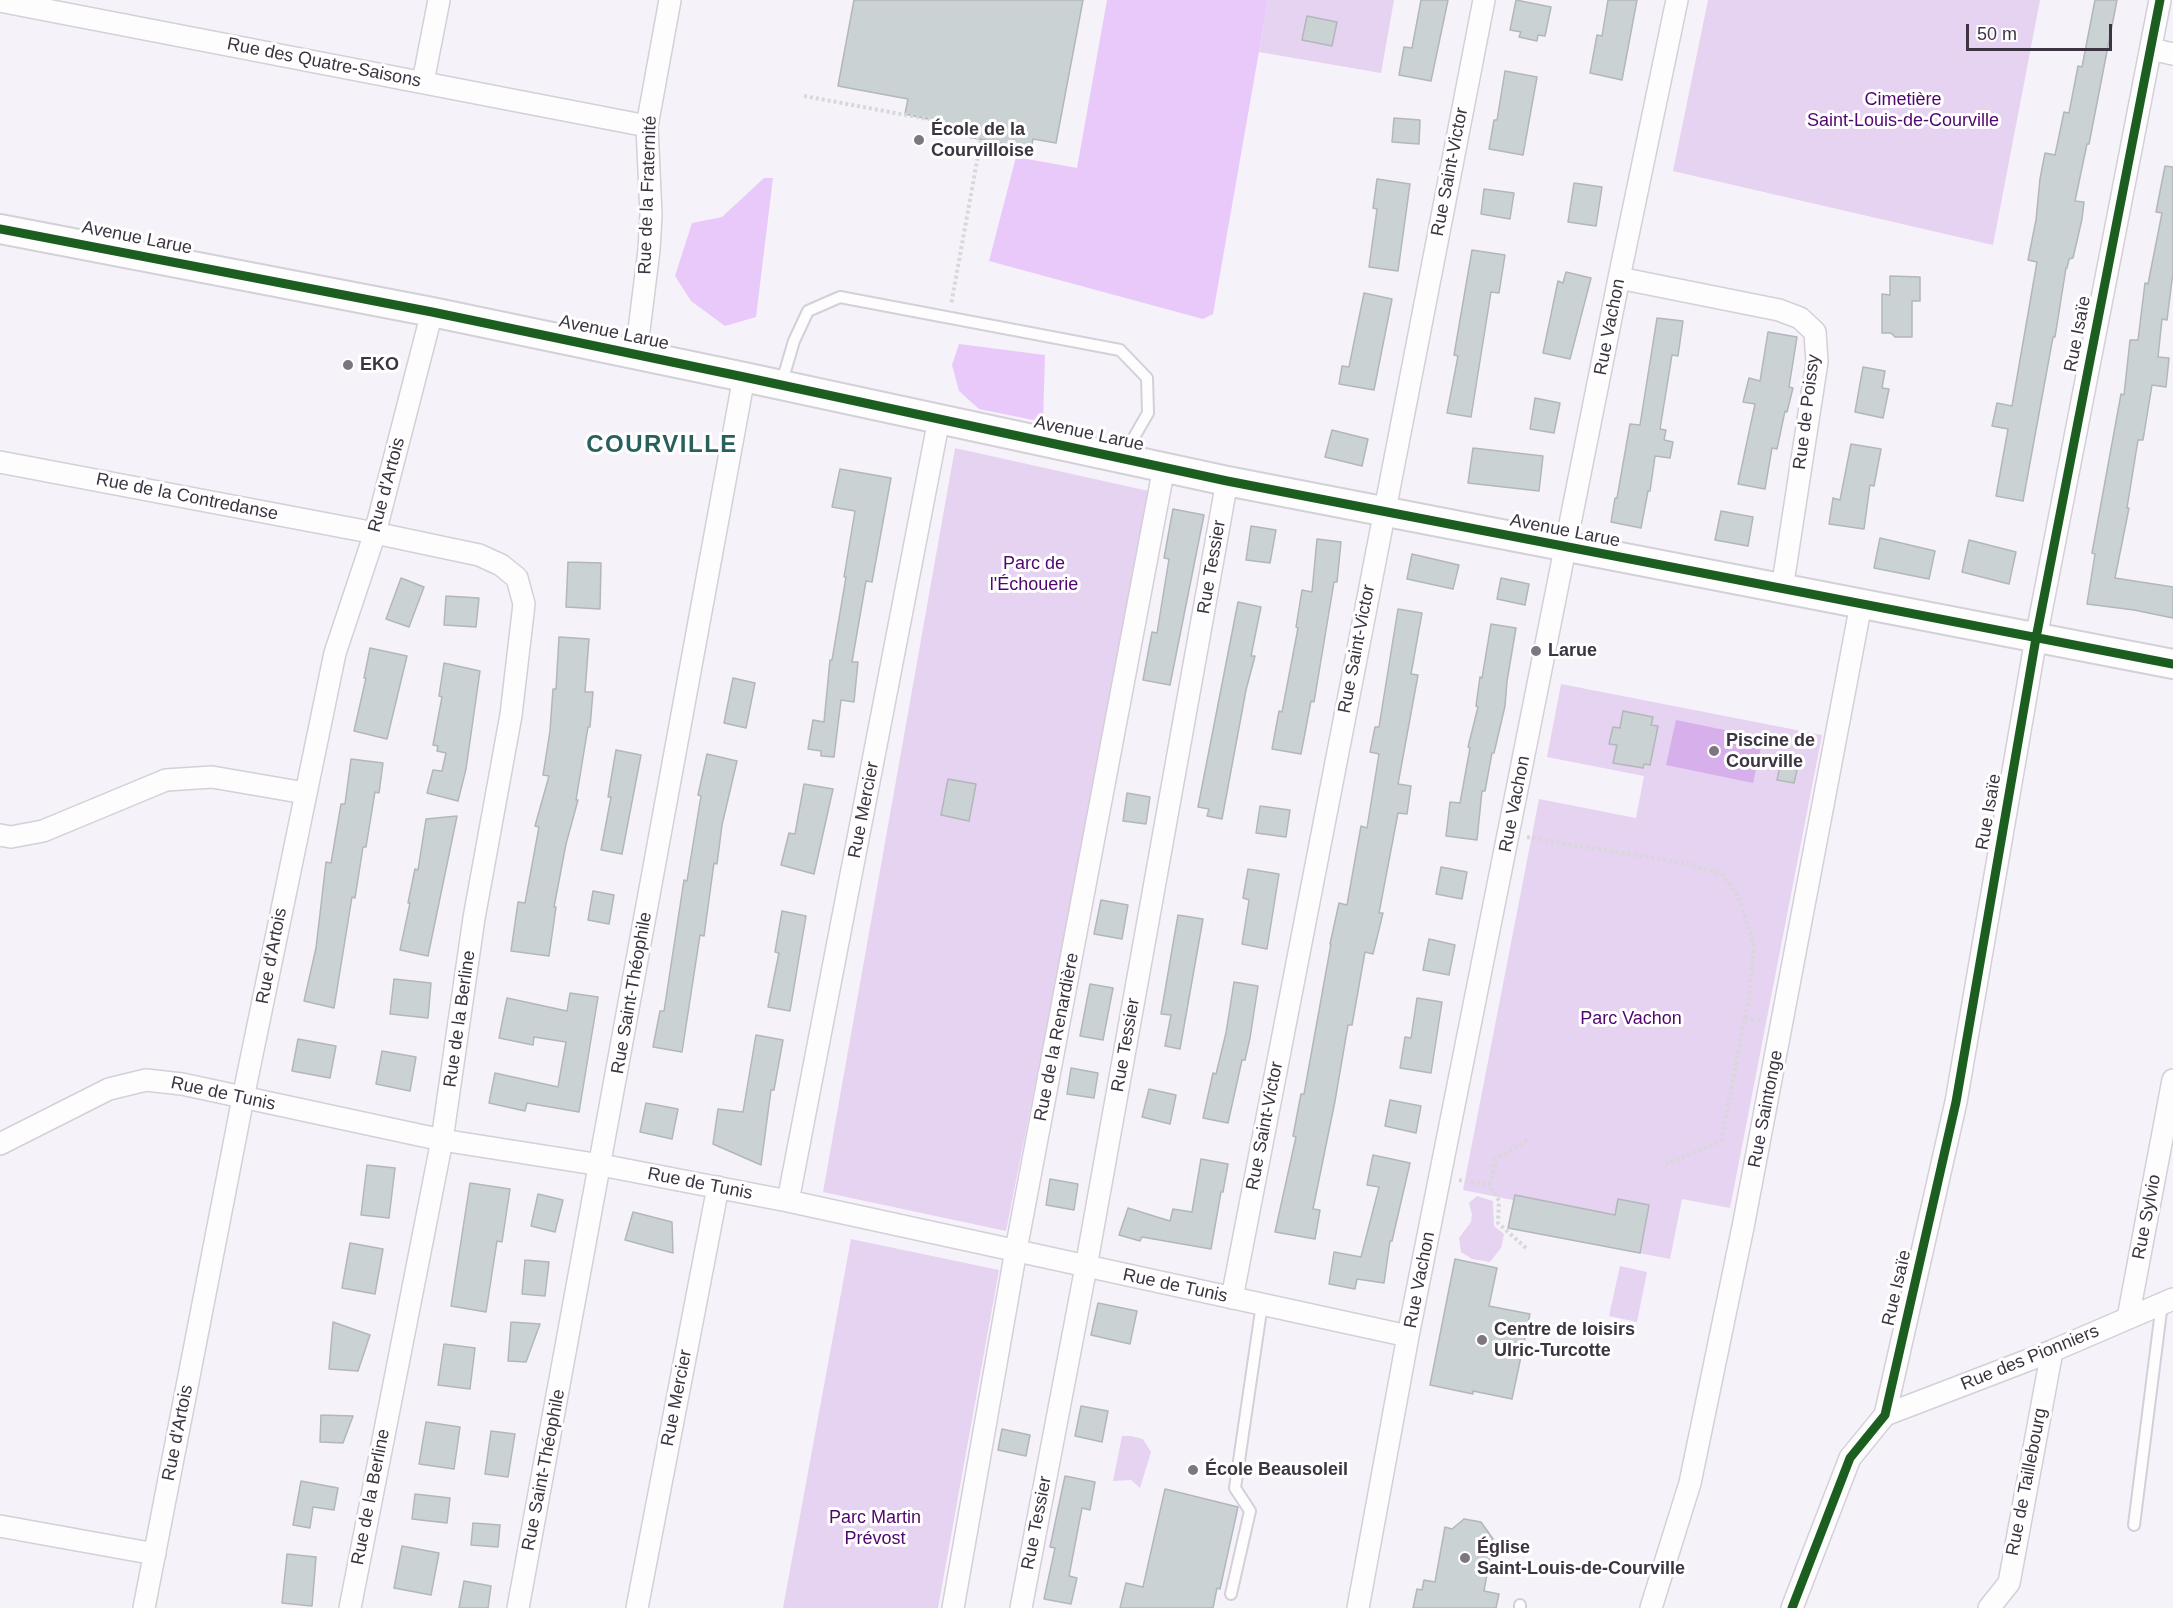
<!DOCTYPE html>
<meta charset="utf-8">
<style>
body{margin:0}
#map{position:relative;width:2173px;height:1608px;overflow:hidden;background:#f6f2f9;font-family:Helvetica,sans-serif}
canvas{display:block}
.scale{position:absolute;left:1966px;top:24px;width:146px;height:27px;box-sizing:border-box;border:3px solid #3c3440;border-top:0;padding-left:8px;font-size:18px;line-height:21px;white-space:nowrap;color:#3c3440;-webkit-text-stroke:4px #fff;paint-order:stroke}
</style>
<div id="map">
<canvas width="2173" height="1608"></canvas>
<div class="scale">50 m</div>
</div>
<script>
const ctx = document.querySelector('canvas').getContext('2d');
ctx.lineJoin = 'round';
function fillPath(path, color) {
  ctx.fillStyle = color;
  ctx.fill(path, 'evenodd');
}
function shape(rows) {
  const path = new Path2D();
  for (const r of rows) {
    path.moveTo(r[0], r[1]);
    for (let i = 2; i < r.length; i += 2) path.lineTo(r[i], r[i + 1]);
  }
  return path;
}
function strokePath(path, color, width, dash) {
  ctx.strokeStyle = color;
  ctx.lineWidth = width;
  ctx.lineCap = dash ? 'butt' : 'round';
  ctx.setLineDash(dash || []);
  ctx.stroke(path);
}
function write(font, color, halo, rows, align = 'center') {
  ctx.font = font + ' Helvetica,sans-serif';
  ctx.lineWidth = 6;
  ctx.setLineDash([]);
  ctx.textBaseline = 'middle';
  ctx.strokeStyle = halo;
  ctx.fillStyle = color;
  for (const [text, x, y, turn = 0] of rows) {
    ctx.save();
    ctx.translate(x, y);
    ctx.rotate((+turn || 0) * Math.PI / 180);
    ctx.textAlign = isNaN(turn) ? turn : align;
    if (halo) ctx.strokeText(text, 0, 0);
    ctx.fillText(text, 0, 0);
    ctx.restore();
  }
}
const green = shape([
 [1268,0,1394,0,1381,73,1259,52],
 [1708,0,2040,0,1993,245,1673,171],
 [955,448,1153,492,1006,1231,823,1192],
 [1561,684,1822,735,1730,1208,1682,1199,1670,1259,1508,1228,1513,1200,1463,1190,1539,799,1636,818,1644,776,1547,757],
 [1477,1196,1493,1201,1494,1226,1504,1234,1501,1248,1490,1262,1472,1259,1461,1252,1459,1238,1471,1222,1472,1214,1469,1203],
 [851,1239,999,1270,938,1608,783,1608],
 [1620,1266,1647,1272,1637,1322,1609,1316],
 [1122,1436,1131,1436,1143,1439,1151,1452,1140,1488,1131,1480,1113,1481]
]);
const forest = shape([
 [1107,0,1268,0,1213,314,1203,319,989,261,1016,157,1077,168],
 [764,178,773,178,756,317,725,326,691,301,675,276,692,223,722,217],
 [959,344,1045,355,1043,422,979,409,959,391,952,365]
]);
const water = shape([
 [1676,720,1763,738,1753,783,1666,765]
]);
const building = shape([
 [854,0,1083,0,1056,143,1033,139,1031,149,932,130,933,120,905,114,908,99,838,86,854,0],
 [1421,0,1448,0,1431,81,1399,75,1404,47,1412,48,1421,0],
 [1516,0,1551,7,1545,36,1538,35,1537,41,1519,37,1521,32,1510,30,1516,0],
 [1608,0,1637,0,1622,80,1590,73,1597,35,1602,36,1608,0],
 [2095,0,2117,0,2089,144,2087,144,2075,201,2084,202,2082,219,2073,258,2069,259,2067,268,2066,268,2055,337,2053,337,2023,501,1996,496,2008,429,1992,426,1997,403,2012,406,2037,262,2028,260,2036,220,2040,179,2045,153,2055,155,2064,112,2069,113,2078,66,2082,67,2095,0],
 [1307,16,1337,22,1332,46,1302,40,1307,16],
 [1505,71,1537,77,1523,155,1489,149,1494,120,1497,120,1505,71],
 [1394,118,1420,120,1419,144,1392,142,1394,118],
 [2165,166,2173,167,2173,272,2167,320,2162,319,2158,357,2169,358,2166,387,2152,385,2143,440,2138,440,2127,508,2129,508,2115,578,2173,587,2173,618,2134,610,2087,604,2095,554,2092,553,2121,394,2124,395,2130,340,2138,340,2145,283,2148,284,2162,213,2156,212,2165,166],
 [1377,179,1410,184,1398,271,1369,267,1377,209,1373,208,1377,179],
 [1574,183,1602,187,1596,226,1568,222,1574,183],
 [1484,189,1514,193,1510,219,1481,214,1484,189],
 [1472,250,1505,255,1499,293,1491,292,1471,417,1447,413,1458,356,1454,355,1472,250],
 [1566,272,1591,278,1570,359,1543,353,1558,281,1563,283,1566,272],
 [1890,276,1920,277,1920,301,1912,301,1912,337,1895,337,1891,333,1882,333,1882,294,1890,295,1890,276],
 [1364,293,1392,299,1374,390,1339,384,1342,366,1349,367,1364,293],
 [1657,318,1683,321,1678,356,1672,355,1660,429,1666,430,1664,440,1673,442,1670,458,1655,456,1650,491,1648,491,1641,528,1611,522,1615,498,1617,498,1630,424,1640,425,1657,318],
 [1768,332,1797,337,1789,387,1793,388,1787,412,1785,411,1777,449,1772,448,1765,489,1738,484,1755,404,1743,402,1749,378,1760,381,1768,332],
 [1863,367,1885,371,1882,388,1889,389,1883,418,1855,412,1863,367],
 [1535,398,1560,403,1554,433,1530,429,1535,398],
 [1332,430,1368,439,1362,466,1325,457,1332,430],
 [1851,444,1881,449,1874,486,1870,485,1864,529,1829,524,1833,498,1840,500,1851,444],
 [1473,448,1543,456,1539,491,1468,483,1473,448],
 [840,469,891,478,872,582,866,581,852,662,858,662,854,702,841,700,834,757,821,756,821,751,808,749,813,720,824,722,830,660,832,660,846,577,844,577,855,511,832,507,840,469],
 [1173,509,1204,515,1170,685,1143,680,1152,632,1157,633,1169,559,1164,558,1173,509],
 [1721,511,1753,517,1748,546,1715,540,1721,511],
 [1251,526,1276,530,1270,563,1246,560,1251,526],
 [1880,538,1935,551,1929,579,1874,568,1880,538],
 [1317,539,1341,542,1337,582,1334,582,1314,702,1311,701,1301,754,1272,749,1279,711,1282,712,1298,628,1296,627,1302,590,1312,592,1317,539],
 [1969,540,2016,552,2009,584,1962,572,1969,540],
 [1412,554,1459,565,1453,589,1407,579,1412,554],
 [568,562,601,563,600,609,566,607,568,562],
 [401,578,424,587,409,627,386,619,401,578],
 [1501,578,1529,584,1525,605,1497,599,1501,578],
 [446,596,479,598,476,627,444,625,446,596],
 [1238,602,1261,607,1251,656,1255,656,1246,690,1222,819,1207,816,1209,809,1198,807,1238,602],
 [1398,609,1422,613,1411,674,1418,675,1398,784,1411,786,1407,814,1398,813,1379,913,1383,913,1373,954,1365,952,1352,1025,1348,1025,1335,1101,1313,1209,1320,1210,1315,1239,1275,1232,1296,1137,1293,1136,1301,1094,1304,1094,1331,944,1330,944,1339,903,1347,905,1361,826,1367,828,1379,754,1370,752,1375,727,1379,727,1398,609],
 [1491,624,1516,628,1507,681,1505,706,1494,753,1492,753,1485,791,1482,791,1477,840,1446,836,1450,802,1460,803,1470,748,1468,747,1478,707,1476,706,1480,677,1482,678,1491,624],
 [559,637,589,639,585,692,593,692,590,727,588,727,576,800,578,800,566,844,554,907,556,907,549,956,511,951,518,902,525,903,539,827,535,826,549,776,543,775,550,731,553,689,556,689,559,637],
 [370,648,407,656,387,739,354,731,366,678,364,678,370,648],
 [444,663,480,671,466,769,458,801,427,793,433,770,442,771,446,753,437,751,438,746,433,745,442,697,439,696,444,663],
 [733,678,755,683,746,728,724,723,733,678],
 [1623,711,1653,717,1651,725,1658,726,1650,765,1644,764,1643,768,1613,763,1617,745,1609,744,1613,727,1620,728,1623,711],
 [616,750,641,755,622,854,601,850,611,797,608,797,616,750],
 [1783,752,1800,756,1794,783,1777,780,1783,752],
 [707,754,737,761,722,825,717,864,714,863,704,936,700,935,682,1052,653,1047,660,1011,664,1011,684,880,687,881,701,796,698,795,707,754],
 [351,759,383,763,379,793,375,792,366,847,363,847,355,898,352,897,334,1008,304,1001,316,948,326,862,331,863,341,804,345,804,351,759],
 [948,779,976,784,969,821,941,815,948,779],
 [804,784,833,789,814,874,781,865,789,833,795,834,804,784],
 [1127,793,1150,797,1146,824,1123,821,1127,793],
 [1260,806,1290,810,1286,837,1256,833,1260,806],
 [457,816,428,956,400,950,410,903,408,903,415,869,418,870,426,819,457,816],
 [1441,867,1467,872,1462,899,1436,894,1441,867],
 [1248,869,1279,874,1267,949,1242,944,1249,900,1243,898,1248,869],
 [593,891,614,895,609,924,588,920,593,891],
 [1101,900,1128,905,1122,939,1094,934,1101,900],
 [782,911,806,916,790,1011,768,1007,779,953,775,952,782,911],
 [1178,915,1203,919,1180,1049,1165,1046,1171,1015,1161,1014,1178,915],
 [1429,939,1455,945,1449,975,1423,970,1429,939],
 [394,979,431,983,428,1018,390,1014,394,979],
 [1234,982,1258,986,1250,1038,1245,1060,1242,1060,1228,1123,1203,1118,1213,1073,1216,1074,1226,1033,1234,982],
 [1090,984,1113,988,1103,1040,1080,1036,1090,984],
 [570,993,598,997,579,1112,527,1103,525,1111,489,1103,495,1073,558,1087,566,1042,534,1037,533,1045,499,1038,507,998,567,1011,570,993],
 [1417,998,1442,1002,1431,1073,1400,1068,1405,1037,1411,1038,1417,998],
 [756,1035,783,1040,774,1090,771,1090,761,1165,713,1144,718,1109,743,1112,756,1035],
 [298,1039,336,1046,330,1078,292,1071,298,1039],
 [382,1051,416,1057,410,1091,376,1084,382,1051],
 [1071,1068,1098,1073,1094,1098,1067,1094,1071,1068],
 [1149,1089,1176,1095,1170,1124,1142,1117,1149,1089],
 [1390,1100,1421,1106,1416,1133,1385,1126,1390,1100],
 [646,1103,678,1109,672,1139,640,1132,646,1103],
 [1373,1155,1410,1163,1392,1241,1390,1241,1384,1283,1357,1279,1355,1289,1329,1284,1334,1252,1361,1257,1379,1187,1367,1185,1373,1155],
 [1201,1159,1228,1164,1223,1192,1221,1192,1211,1249,1142,1237,1140,1241,1119,1235,1128,1208,1170,1221,1173,1209,1192,1212,1201,1159],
 [367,1165,395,1168,389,1218,361,1215,367,1165],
 [1050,1179,1078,1184,1074,1210,1046,1205,1050,1179],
 [470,1183,510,1189,502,1242,497,1241,486,1312,451,1306,470,1183],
 [538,1194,563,1200,555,1232,531,1226,538,1194],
 [1515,1195,1615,1215,1618,1199,1649,1205,1640,1253,1508,1228,1515,1195],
 [633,1212,672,1222,673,1253,625,1240,633,1212],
 [350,1243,383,1249,375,1294,342,1288,350,1243],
 [1455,1259,1497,1268,1489,1306,1530,1314,1512,1399,1473,1391,1473,1394,1430,1385,1455,1259],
 [525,1260,549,1262,545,1296,522,1294,525,1260],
 [1098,1303,1137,1311,1130,1344,1091,1335,1098,1303],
 [333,1322,370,1335,358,1371,329,1369,333,1322],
 [511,1322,540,1324,526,1362,508,1361,511,1322],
 [444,1344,475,1348,470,1389,438,1385,444,1344],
 [1081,1406,1108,1411,1102,1442,1075,1436,1081,1406],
 [321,1415,353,1416,343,1443,320,1442,321,1415],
 [426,1422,460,1427,454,1469,419,1464,426,1422],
 [1002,1429,1030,1435,1026,1456,998,1450,1002,1429],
 [491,1431,515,1434,508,1477,485,1474,491,1431],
 [1065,1476,1095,1482,1090,1510,1082,1508,1069,1576,1077,1578,1071,1604,1044,1599,1055,1548,1050,1547,1065,1476],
 [301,1481,338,1488,334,1510,313,1507,310,1528,293,1525,301,1481],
 [1165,1489,1238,1507,1220,1589,1217,1588,1213,1608,1120,1608,1126,1583,1143,1587,1165,1489],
 [415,1494,450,1498,447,1523,412,1519,415,1494],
 [1464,1519,1481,1522,1493,1539,1484,1591,1499,1594,1496,1608,1413,1608,1417,1589,1422,1590,1424,1580,1435,1582,1445,1527,1452,1529,1464,1519],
 [473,1523,500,1525,498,1547,471,1545,473,1523],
 [402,1546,439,1553,431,1595,394,1588,402,1546],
 [287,1554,316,1557,312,1606,282,1603,287,1554],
 [464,1581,491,1586,488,1608,459,1608,464,1581]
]);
const path = shape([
 [804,96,933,120,932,130,981,139,951,305],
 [1527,837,1688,864,1722,874,1738,896,1754,945,1749,997,1721,1141,1666,1164],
 [1745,1018,1763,1021],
 [1459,1180,1490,1185],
 [1526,1248,1498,1223,1499,1201,1490,1185,1496,1159,1527,1140]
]);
const lane = shape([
 [781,385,794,341,808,311,840,297,1120,350,1147,378,1148,413,1122,458],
 [2134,1525,2162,1303],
 [1231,1594,1250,1511,1235,1488,1262,1304],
 [1520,1608,1520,1605]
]);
const street = shape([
 [0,1,647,126],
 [2151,49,2173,54],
 [423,82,439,0],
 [1619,278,1779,310,1800,318,1815,332,1817,362,1782,589],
 [636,354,649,250,651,215,647,126,670,0],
 [0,462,375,533,479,555,501,565,517,578,524,604,511,715,474,918,442,1140,350,1608],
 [0,835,11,837,43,831,166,780,212,777,305,793],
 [0,1144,109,1089,146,1080,182,1084,442,1140,601,1165,788,1201,1408,1336],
 [788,1201,939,419],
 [1232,1298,1484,0],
 [2128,1318,2173,1080],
 [1885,1415,2052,1351,2173,1299],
 [0,1526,155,1554],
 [144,1608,243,1098,335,653,375,533,432,312],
 [518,1608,744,377],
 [637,1608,718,1187],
 [953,1608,1016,1250,1164,467],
 [1021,1608,1086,1267,1227,481],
 [1358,1608,1408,1336,1619,278,1677,0],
 [1651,1608,1690,1483,1743,1227,1861,604],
 [1792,1608,1850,1458,1885,1415,1956,1102,2036,638,2160,0],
 [1989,1608,2009,1583,2052,1351]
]);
const secondary = shape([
 [0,229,432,312,744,377,1227,481,2173,664]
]);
const cycleway = shape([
 [0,229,432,312,744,377,1227,481,2173,664],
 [1792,1608,1850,1458,1885,1415,1956,1102,2036,638,2160,0]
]);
const markers = [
 [919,140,6,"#7d7681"],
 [348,365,6,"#7d7681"],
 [1536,651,6,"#7d7681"],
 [1714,751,6,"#7d7681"],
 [1482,1340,6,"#7d7681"],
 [1193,1470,6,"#7d7681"],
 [1465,1558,6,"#7d7681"]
];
const streetNames = [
 ["Rue des Quatre-Saisons",324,63,11],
 ["Rue Saint-Victor",1450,172,-79],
 ["Rue de la Fraternité",648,195,-88],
 ["Avenue Larue",137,238,11],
 ["Rue Vachon",1610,327,-79],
 ["Avenue Larue",614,333,12],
 ["Rue Isaïe",2078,334,-79],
 ["Rue de Poissy",1807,412,-83],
 ["Avenue Larue",1089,434,12],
 ["Rue d'Artois",387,485,-75],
 ["Rue de la Contredanse",187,497,11],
 ["Avenue Larue",1565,531,11],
 ["Rue Tessier",1212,567,-80],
 ["Rue Saint-Victor",1357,649,-79],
 ["Rue Vachon",1515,804,-79],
 ["Rue Mercier",864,810,-79],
 ["Rue Isaïe",1989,812,-80],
 ["Rue d'Artois",272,956,-79],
 ["Rue Saint-Théophile",632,993,-80],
 ["Rue de la Berline",460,1019,-82],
 ["Rue de la Renardière",1057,1037,-79],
 ["Rue Tessier",1126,1045,-80],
 ["Rue de Tunis",223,1094,12],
 ["Rue Saintonge",1766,1109,-79],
 ["Rue Saint-Victor",1265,1126,-79],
 ["Rue de Tunis",700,1184,11],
 ["Rue Sylvio",2147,1217,-79],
 ["Rue Vachon",1420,1280,-79],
 ["Rue de Tunis",1175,1286,12],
 ["Rue Isaïe",1897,1288,-77],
 ["Rue des Pionniers",2030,1358,-22],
 ["Rue Mercier",677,1398,-79],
 ["Rue d'Artois",178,1433,-79],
 ["Rue Saint-Théophile",544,1470,-79],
 ["Rue de Taillebourg",2027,1482,-79],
 ["Rue de la Berline",371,1497,-79],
 ["Rue Tessier",1037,1523,-79]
];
const parkNames = [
 ["Cimetière",1903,100],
 ["Saint-Louis-de-Courville",1903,121],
 ["Parc de",1034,564],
 ["l'Échouerie",1034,585],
 ["Parc Vachon",1631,1019],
 ["Parc Martin",875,1518],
 ["Prévost",875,1539]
];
const poiNames = [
 ["École de la",931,130],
 ["Courvilloise",931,151],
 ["EKO",360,365],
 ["Larue",1548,651],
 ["Piscine de",1726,741],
 ["Courville",1726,762],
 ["Centre de loisirs",1494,1330],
 ["Ulric-Turcotte",1494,1351],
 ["École Beausoleil",1205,1470],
 ["Église",1477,1548],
 ["Saint-Louis-de-Courville",1477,1569]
];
const districtNames = [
 ["COURVILLE",662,445]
];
fillPath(green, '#e6d2f1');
fillPath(forest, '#e9c9fa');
fillPath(water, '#d6afeb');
fillPath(building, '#cbd2d4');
strokePath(building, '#b1b7ba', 1.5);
strokePath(lane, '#d4cfd8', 14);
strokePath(street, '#d4cfd8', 24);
strokePath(secondary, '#d4cfd8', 32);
strokePath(path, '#d8d7d9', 4, [3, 3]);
strokePath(lane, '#fefdfe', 10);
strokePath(street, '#fefdfe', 21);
strokePath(secondary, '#fefdfe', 28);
strokePath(cycleway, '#1b5e20', 9);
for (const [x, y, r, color] of markers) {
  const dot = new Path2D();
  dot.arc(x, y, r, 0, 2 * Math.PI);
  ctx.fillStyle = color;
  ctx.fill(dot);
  strokePath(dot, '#fff', 2);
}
write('18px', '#3c3440', '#fff', streetNames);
write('18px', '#51056e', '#fff', parkNames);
write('bold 18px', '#3c3440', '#fff', poiNames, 'left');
ctx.letterSpacing = '1.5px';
write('bold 24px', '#27605c', '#fff', districtNames);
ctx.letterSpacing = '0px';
</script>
